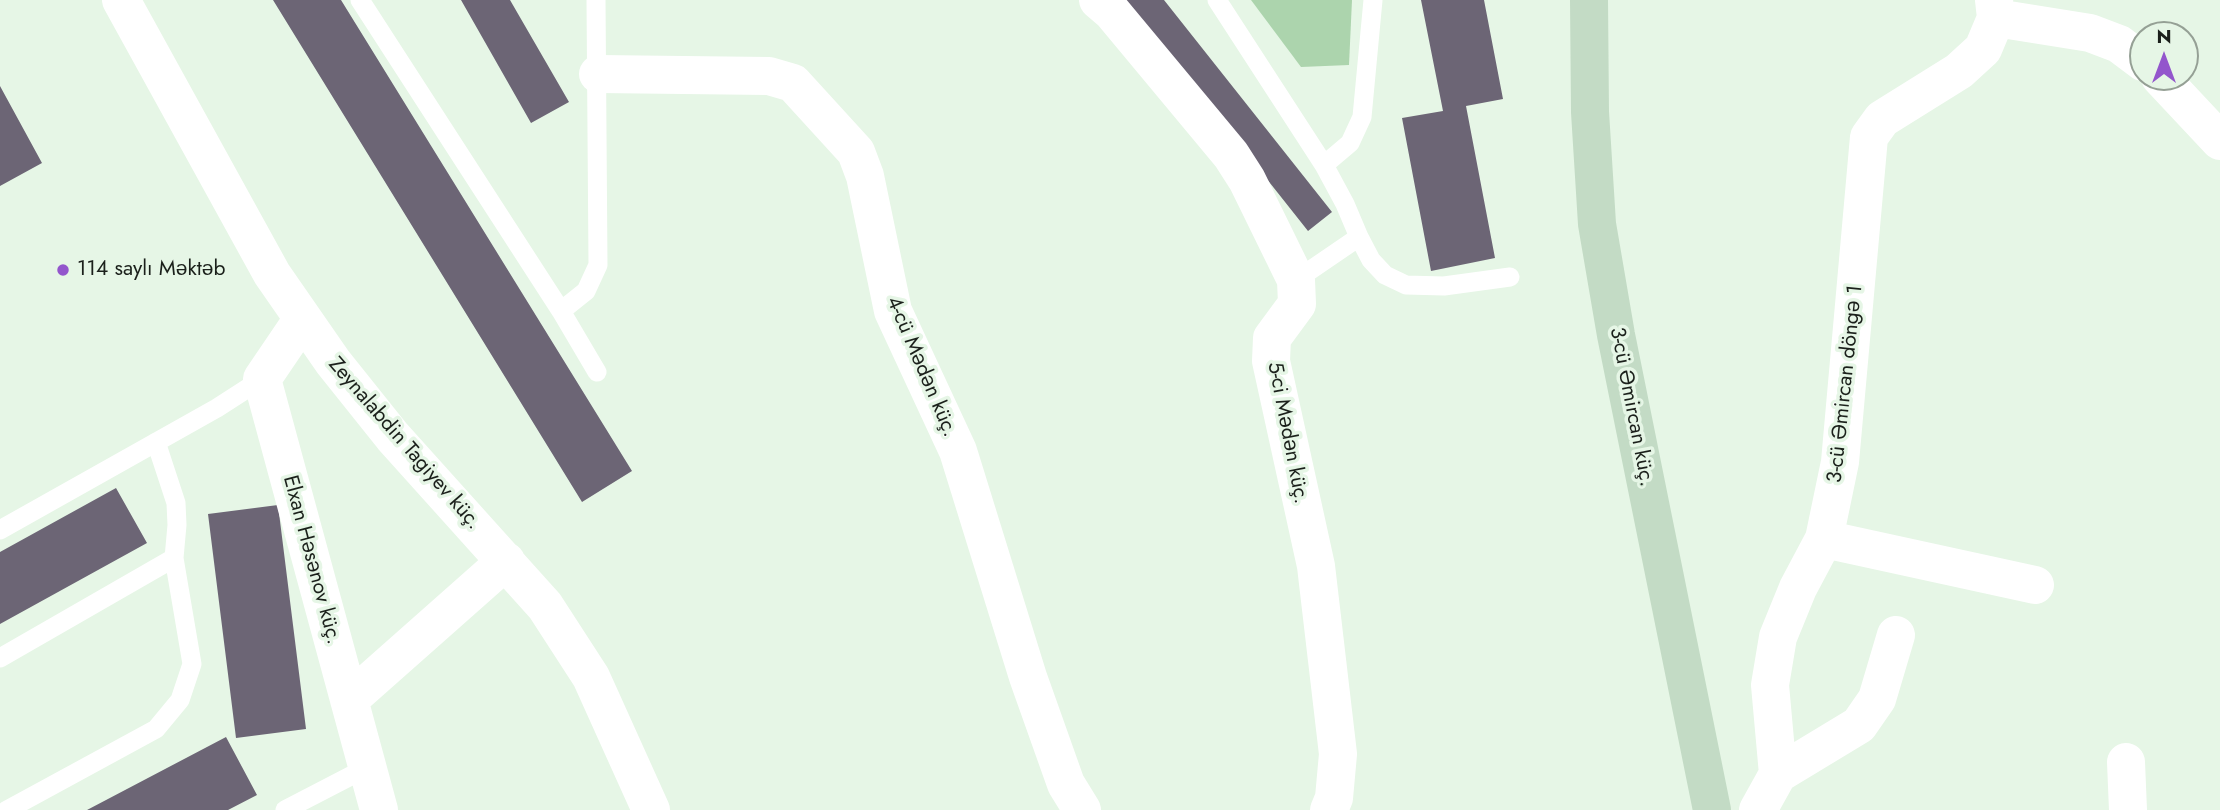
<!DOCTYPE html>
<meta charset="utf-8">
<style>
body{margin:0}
#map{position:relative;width:2220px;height:810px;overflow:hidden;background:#e6f6e6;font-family:Jost,sans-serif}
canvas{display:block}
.north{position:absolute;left:2129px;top:21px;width:70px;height:70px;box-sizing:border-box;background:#e6f6e6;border:2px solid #95a095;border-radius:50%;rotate:0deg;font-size:19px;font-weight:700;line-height:28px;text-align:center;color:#1b201b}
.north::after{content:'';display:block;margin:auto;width:24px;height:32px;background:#9356cc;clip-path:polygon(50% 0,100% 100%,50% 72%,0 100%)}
</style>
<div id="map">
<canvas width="2220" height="810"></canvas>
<div class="north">N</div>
</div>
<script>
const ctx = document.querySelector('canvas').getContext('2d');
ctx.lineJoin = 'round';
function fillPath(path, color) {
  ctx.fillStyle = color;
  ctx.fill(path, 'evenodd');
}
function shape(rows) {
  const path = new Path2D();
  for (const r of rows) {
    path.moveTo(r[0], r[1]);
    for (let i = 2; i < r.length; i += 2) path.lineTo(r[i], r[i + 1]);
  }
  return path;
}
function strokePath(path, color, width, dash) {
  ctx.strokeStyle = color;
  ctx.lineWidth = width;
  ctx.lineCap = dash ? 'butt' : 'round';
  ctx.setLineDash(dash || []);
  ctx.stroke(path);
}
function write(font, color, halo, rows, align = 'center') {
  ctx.font = font + ' Jost,sans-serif';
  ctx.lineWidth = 7;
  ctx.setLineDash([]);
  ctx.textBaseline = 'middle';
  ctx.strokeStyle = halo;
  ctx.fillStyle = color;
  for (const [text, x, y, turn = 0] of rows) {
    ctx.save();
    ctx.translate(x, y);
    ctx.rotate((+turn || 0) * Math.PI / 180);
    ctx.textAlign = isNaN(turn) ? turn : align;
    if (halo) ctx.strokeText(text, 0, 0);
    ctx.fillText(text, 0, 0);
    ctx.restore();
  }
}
const green = shape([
 [1251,0,1352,0,1349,65,1301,67]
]);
const building = shape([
 [273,0,341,0,632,471,582,502],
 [461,0,510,0,569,102,531,123],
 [1125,0,1164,0,1332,212,1308,231],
 [1421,0,1484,0,1503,99,1466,106,1495,258,1431,271,1402,118,1443,111],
 [0,86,42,163,0,186],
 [116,488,147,543,0,624,0,552],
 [278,505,306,729,236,738,208,514],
 [226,737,257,795,228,810,87,810]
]);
const lane = shape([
 [360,0,561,311,597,372],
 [1217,0,1324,165,1345,204,1359,237,1296,280],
 [1324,165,1350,143,1362,117,1373,0],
 [1359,237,1371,260,1385,275,1406,285,1444,286,1510,277],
 [561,311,586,291,598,265,596,0],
 [0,530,217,408,262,379],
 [0,658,174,558],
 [7,810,156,729,180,700,192,664,174,558,177,525,176,503,156,442],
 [285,810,368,767]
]);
const street = shape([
 [121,0,272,274,333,362,393,437,545,606,591,677,651,810],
 [1098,0,1112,12,1231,155,1247,180,1296,280,1297,304,1272,338,1271,361,1316,566,1338,754,1334,798,1329,810],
 [1996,18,2090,33,2119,44,2143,62],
 [598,74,769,76,793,83,856,152,865,176,893,311,958,451,1028,677,1066,784,1082,810],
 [2160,77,2220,141],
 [302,320,262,379,379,810],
 [1824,539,2035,585],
 [349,700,506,561],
 [2126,762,2128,810],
 [1778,774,1859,725,1877,699,1896,635],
 [1758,810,1778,774,1770,685,1778,637,1798,588,1824,539,1840,462,1869,137,1882,119,1959,71,1983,49,1996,18,1994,0]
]);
const secondary = shape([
 [1589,0,1590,112,1597,224,1616,335,1712,810]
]);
const markers = [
 [63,270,7,"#9356cc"]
];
const poiNames = [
 ["114 saylı Məktəb",77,270]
];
const streetNames = [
 ["4-cü Mədən küç.",921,367,67],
 ["3-cü Əmircan döngə 1",1846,384,-84],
 ["3-cü Əmircan küç.",1631,407,79],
 ["5-ci Mədən küç.",1287,433,79],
 ["Zeynalabdin Tagiyev küç.",404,444,49],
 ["Elxan Həsənov küç.",311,560,75]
];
fillPath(green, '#acd4ad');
fillPath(building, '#6c6575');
strokePath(lane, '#fff', 19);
strokePath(street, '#fff', 38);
strokePath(secondary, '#c3dbc5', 38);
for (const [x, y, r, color] of markers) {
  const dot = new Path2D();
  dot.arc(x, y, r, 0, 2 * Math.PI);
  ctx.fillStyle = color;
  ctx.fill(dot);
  strokePath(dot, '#e6f6e6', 2.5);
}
write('21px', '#1b201b', '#e6f6e6', poiNames, 'left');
write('21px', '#1b201b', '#e6f6e6', streetNames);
</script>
